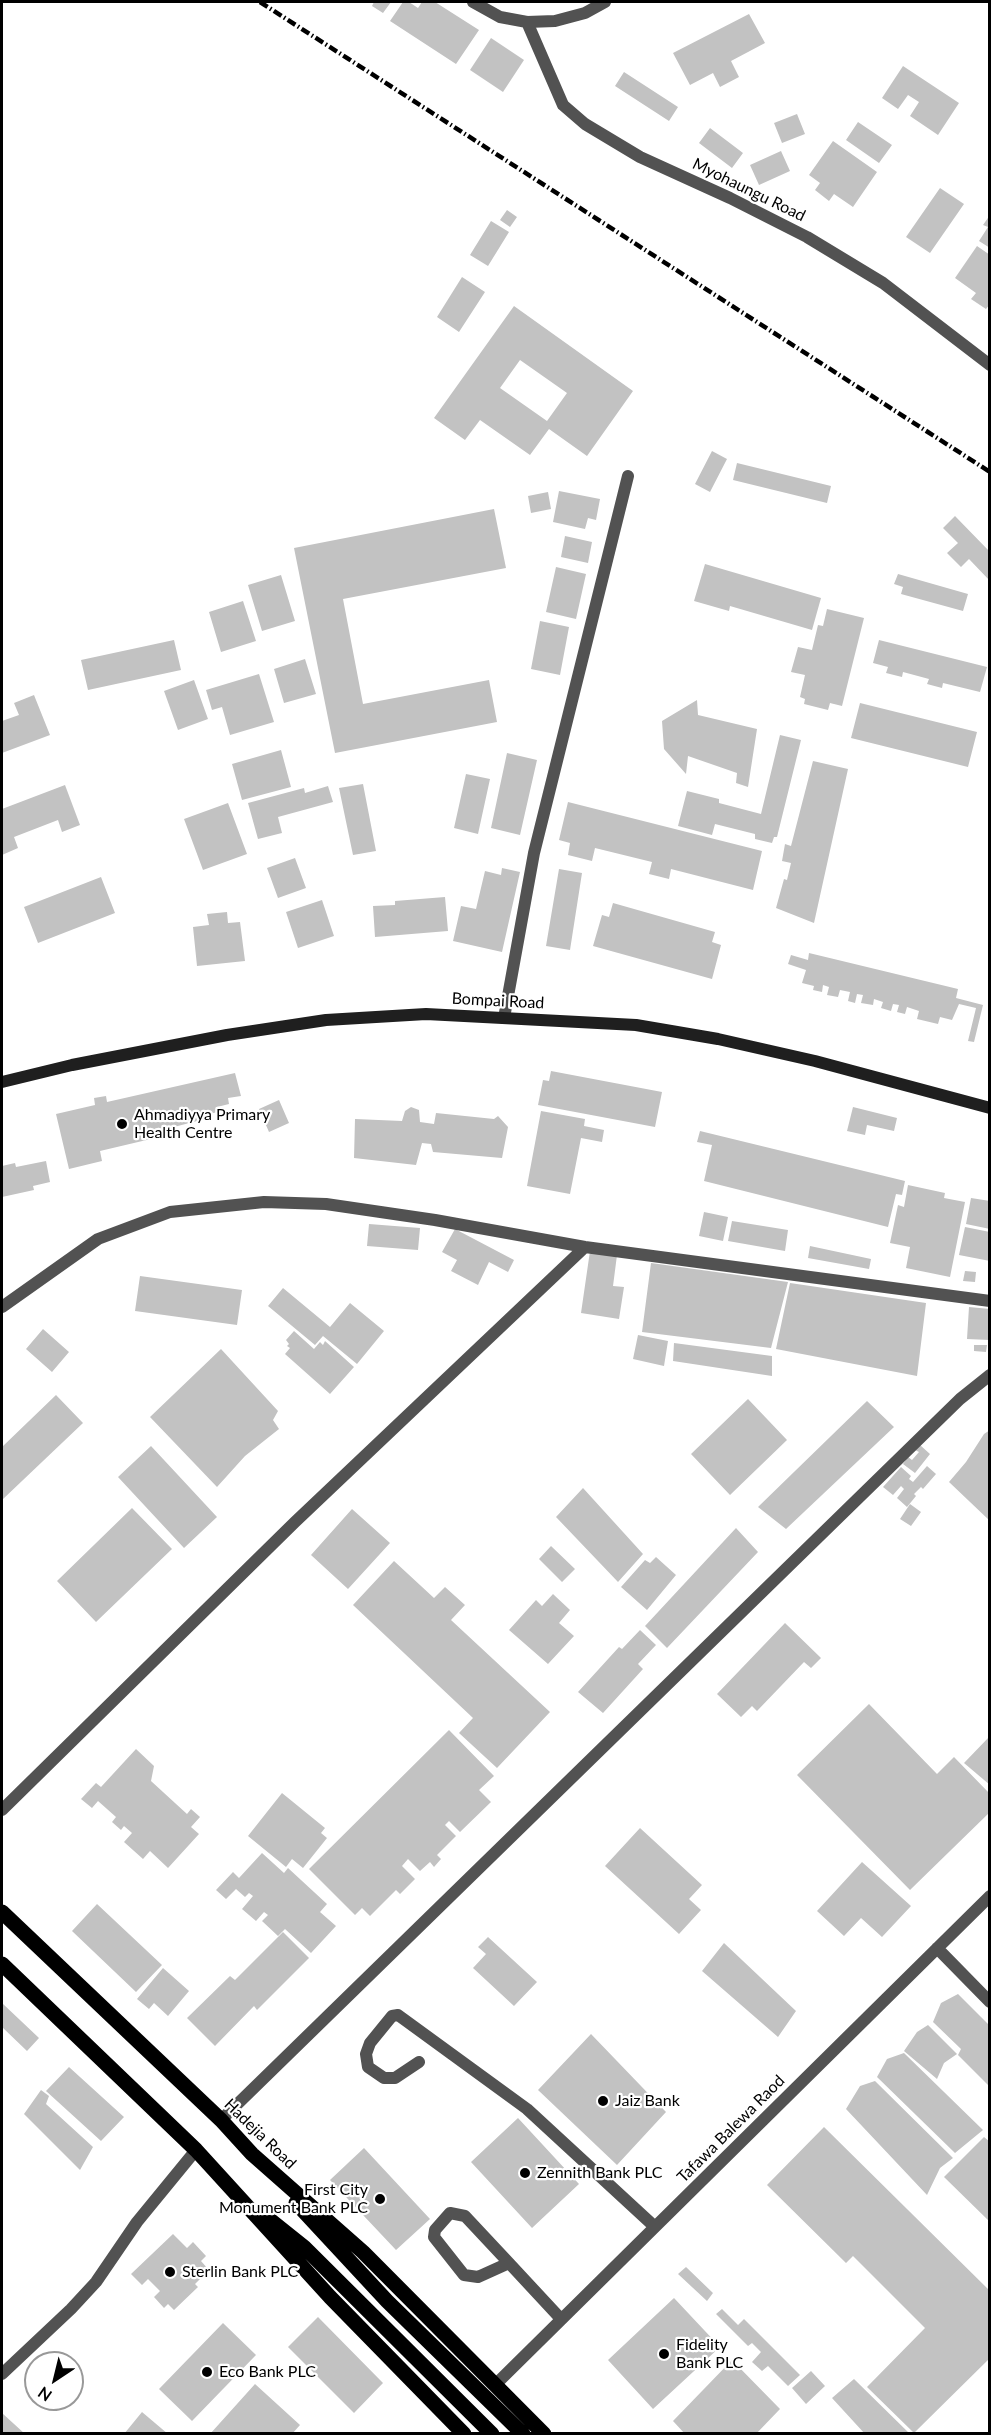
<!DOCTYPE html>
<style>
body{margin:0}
#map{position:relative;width:991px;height:2435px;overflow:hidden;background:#fff;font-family:Lato,sans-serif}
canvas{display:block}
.frame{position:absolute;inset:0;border:3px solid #000;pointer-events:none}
.north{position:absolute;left:24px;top:2351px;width:60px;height:60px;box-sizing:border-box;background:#fff;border:2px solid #999;border-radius:50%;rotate:215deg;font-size:16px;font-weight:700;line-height:24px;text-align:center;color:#000}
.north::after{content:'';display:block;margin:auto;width:21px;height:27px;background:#000;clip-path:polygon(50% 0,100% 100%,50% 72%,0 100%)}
</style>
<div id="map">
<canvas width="991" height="2435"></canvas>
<div class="frame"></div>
<div class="north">N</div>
</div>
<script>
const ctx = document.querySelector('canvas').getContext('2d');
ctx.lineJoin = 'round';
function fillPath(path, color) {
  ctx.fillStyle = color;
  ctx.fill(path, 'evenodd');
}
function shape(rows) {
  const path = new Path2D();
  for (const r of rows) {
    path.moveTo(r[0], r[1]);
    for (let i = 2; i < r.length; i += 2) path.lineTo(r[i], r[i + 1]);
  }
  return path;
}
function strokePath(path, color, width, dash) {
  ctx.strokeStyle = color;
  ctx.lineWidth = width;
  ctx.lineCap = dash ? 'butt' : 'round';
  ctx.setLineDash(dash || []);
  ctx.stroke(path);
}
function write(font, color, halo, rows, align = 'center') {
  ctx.font = font + ' Lato,sans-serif';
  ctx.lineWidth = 4.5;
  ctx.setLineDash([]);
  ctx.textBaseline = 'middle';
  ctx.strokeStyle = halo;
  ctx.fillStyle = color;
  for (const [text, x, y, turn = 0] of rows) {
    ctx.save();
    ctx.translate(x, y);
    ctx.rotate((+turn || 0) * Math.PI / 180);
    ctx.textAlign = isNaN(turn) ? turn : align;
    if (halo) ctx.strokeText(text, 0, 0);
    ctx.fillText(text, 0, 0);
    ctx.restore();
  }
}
const building = shape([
 [374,2,391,2,383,13,372,6],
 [403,2,409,2,418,8,422,2,435,2,479,30,456,64,390,21],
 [749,14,765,43,731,61,739,77,720,87,713,73,690,85,673,53],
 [491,38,524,60,503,92,470,70],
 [903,66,959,103,938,135,910,116,919,102,908,95,898,109,882,98],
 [624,72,678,107,669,121,615,86],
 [797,114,805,134,782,143,774,123],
 [858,122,892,145,879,163,846,140],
 [710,128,743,153,732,168,699,143],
 [833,141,877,172,853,207,834,194,829,201,815,190,820,183,809,175],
 [781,151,790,171,759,185,750,165],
 [940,188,964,204,930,253,906,237],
 [507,210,517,217,510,227,500,220],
 [990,215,990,248,979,241,988,227,983,225],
 [491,221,509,232,488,266,470,255],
 [977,246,990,255,990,304,986,309,971,299,976,293,955,278],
 [462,277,485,292,459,332,437,317],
 [514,306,633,391,587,456,549,429,530,455,480,420,465,440,434,418],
 [520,360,567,393,547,421,500,388],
 [712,451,727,459,710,492,695,484],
 [737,463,831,486,827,503,733,480],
 [559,491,600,499,596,520,588,518,585,529,553,522],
 [548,492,551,509,531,513,528,496],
 [494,509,506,568,343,599,363,704,489,680,497,722,335,753,294,548],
 [955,516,990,552,990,581,969,559,961,567,947,553,958,543,943,528],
 [565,536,592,542,588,563,561,557],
 [705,564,821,598,812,630,730,606,729,611,694,601],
 [556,567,586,574,576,619,546,612],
 [898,574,968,594,963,611,901,594,903,587,894,584],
 [281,575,295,621,262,631,248,585],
 [243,601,256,641,221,652,209,612],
 [827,609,864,618,842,706,830,703,828,710,804,704,805,699,800,697,805,675,791,672,798,647,812,650,818,625,823,626],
 [540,621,569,627,560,675,531,669],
 [174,640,181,670,88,690,81,660],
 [879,640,987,667,980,692,943,683,942,688,927,684,929,679,903,672,902,677,886,673,888,667,873,663],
 [305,659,316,694,284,703,274,669],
 [259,674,274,722,230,735,222,707,212,710,206,690],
 [194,680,208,719,178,730,164,691],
 [34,695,50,735,2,753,2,721,19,715,14,703],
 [697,700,698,715,757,729,748,787,736,783,737,773,688,756,686,774,664,749,662,721],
 [860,703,977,732,968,767,851,738],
 [780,735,801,740,777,837,774,837,772,843,755,839,755,834,715,824,712,835,678,826,687,791,719,799,719,803,761,814],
 [281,750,291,787,242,800,232,764],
 [507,753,537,760,520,835,491,828],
 [813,761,848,769,814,923,776,908,784,879,787,880,791,863,782,861,785,844,791,846],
 [466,774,490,779,478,834,454,828],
 [363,784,376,851,353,855,339,788],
 [65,785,80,825,62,832,58,820,14,837,18,848,2,855,2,809],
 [328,786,333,802,278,817,282,833,258,839,248,803,304,788,305,793],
 [568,802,762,851,753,890,671,869,669,879,649,874,652,862,595,848,592,861,568,855,570,843,559,840],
 [228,803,247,854,203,870,184,819],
 [295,858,306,888,278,898,267,868],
 [502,868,520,872,502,952,453,941,461,906,476,909,485,871,501,875],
 [559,869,582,873,570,950,546,946],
 [101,877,115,913,38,943,24,907],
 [445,897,448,931,375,937,373,906,395,905,395,901],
 [322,900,334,936,298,948,286,912],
 [613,903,715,932,712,942,721,945,712,979,593,946,602,915,609,917],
 [227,912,228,923,240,922,245,961,197,966,193,927,209,925,207,914],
 [809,953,958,989,956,998,983,1005,974,1042,968,1041,976,1008,959,1004,952,1020,940,1017,938,1024,917,1019,919,1011,907,1007,905,1014,897,1012,899,1005,893,1004,891,1011,881,1008,883,1002,874,999,873,1005,861,1003,863,995,857,994,855,1003,848,1001,850,992,840,990,838,997,827,995,829,987,823,985,822,992,813,990,814,986,802,983,806,970,788,964,791,955,808,960],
 [551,1071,662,1092,655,1127,538,1105,543,1080,549,1081],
 [235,1073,241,1096,228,1098,229,1104,217,1107,218,1112,200,1116,201,1120,170,1128,172,1134,100,1151,102,1161,69,1169,56,1114,95,1105,94,1098,106,1096,107,1102],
 [279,1100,289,1123,269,1132,259,1109],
 [411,1107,419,1110,420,1122,434,1124,436,1113,494,1119,498,1116,508,1127,502,1158,433,1152,431,1144,422,1143,416,1165,354,1158,355,1119,402,1121,405,1111],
 [853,1107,897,1118,894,1131,867,1125,865,1135,847,1131],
 [541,1111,585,1119,584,1126,604,1130,602,1142,581,1138,570,1194,527,1186],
 [700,1131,905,1181,902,1195,896,1194,888,1227,704,1181,712,1145,697,1142],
 [46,1161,50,1182,33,1186,34,1190,2,1197,2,1166,15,1163,16,1167],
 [908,1185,945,1193,944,1198,965,1202,950,1277,906,1268,910,1247,890,1243,898,1205,904,1207],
 [971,1198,990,1201,990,1229,966,1224],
 [704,1212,728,1217,723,1241,699,1236],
 [732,1221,788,1230,785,1251,728,1241],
 [369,1224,420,1228,418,1250,367,1246],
 [965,1227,990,1232,990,1261,959,1255],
 [455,1229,514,1260,508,1272,489,1262,478,1285,451,1271,457,1260,442,1252],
 [810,1246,871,1259,869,1269,808,1258],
 [590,1251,617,1255,613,1286,624,1287,619,1319,581,1313],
 [651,1263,788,1282,771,1348,642,1332],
 [965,1271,976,1272,975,1282,963,1281],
 [140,1276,242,1290,237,1325,135,1311],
 [790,1283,926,1303,917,1376,776,1349],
 [283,1288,330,1327,350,1303,384,1331,357,1364,323,1336,315,1345,268,1306],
 [969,1307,990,1309,990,1340,967,1339],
 [43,1329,69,1352,52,1372,26,1349],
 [294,1331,314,1349,320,1342,323,1345,325,1341,354,1367,330,1394,285,1354,290,1348,287,1346,289,1344,286,1340],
 [638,1335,668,1341,664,1366,633,1359],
 [674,1343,772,1356,772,1376,673,1361],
 [974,1345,987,1345,986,1352,974,1351],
 [221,1349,278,1411,273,1420,279,1429,245,1456,217,1487,150,1417],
 [56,1395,83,1423,2,1500,2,1447],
 [748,1399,787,1440,730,1495,691,1454],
 [867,1401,894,1427,786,1529,758,1507],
 [990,1430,990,1521,949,1482,966,1462,984,1434],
 [920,1445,930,1454,915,1473,903,1464,908,1457,912,1460,919,1452,915,1450],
 [151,1446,217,1517,184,1548,118,1477],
 [927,1466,936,1474,923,1489,921,1487,914,1494,916,1496,907,1507,897,1498,904,1489,901,1486,893,1495,883,1487,901,1467,911,1476,909,1479,913,1482],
 [583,1488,643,1554,618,1582,556,1517],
 [910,1504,921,1512,911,1526,900,1519],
 [132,1508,172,1549,96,1622,57,1581],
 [352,1509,390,1543,348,1589,311,1555],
 [736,1528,758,1552,667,1648,645,1626],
 [551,1546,575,1569,562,1582,539,1559],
 [656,1557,676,1575,647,1610,621,1587,645,1560,650,1563],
 [394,1561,434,1598,445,1587,465,1605,451,1620,550,1712,497,1768,459,1733,473,1718,353,1605],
 [553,1594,570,1610,559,1623,574,1636,548,1664,509,1630,536,1600,542,1606],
 [785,1623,821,1658,811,1668,804,1662,757,1711,752,1706,741,1717,717,1694],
 [640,1630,656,1645,638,1664,643,1669,603,1713,578,1692,619,1647,622,1649],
 [869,1704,937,1774,954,1757,990,1794,990,1812,910,1890,797,1775],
 [449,1730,494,1776,479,1790,491,1802,460,1832,449,1821,445,1825,456,1836,437,1855,441,1859,434,1867,430,1862,420,1871,408,1859,402,1866,415,1879,400,1894,396,1890,370,1916,362,1908,355,1915,309,1869],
 [990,1736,990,1785,964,1763],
 [136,1749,154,1766,151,1781,187,1814,191,1809,200,1817,191,1827,199,1834,168,1868,150,1851,143,1859,124,1842,132,1833,124,1826,121,1830,112,1822,116,1817,98,1801,92,1808,81,1799,96,1783,101,1787],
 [282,1793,325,1828,321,1833,327,1838,303,1868,292,1859,286,1867,248,1836],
 [640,1828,702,1885,689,1899,701,1910,679,1934,605,1866],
 [262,1853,284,1873,288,1868,327,1904,320,1912,336,1926,311,1953,285,1929,278,1936,262,1921,268,1915,264,1912,256,1921,242,1909,253,1896,249,1893,245,1897,236,1889,226,1899,216,1890,233,1872,239,1878],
 [862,1862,911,1906,882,1937,861,1918,844,1936,817,1911],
 [97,1904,162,1965,136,1992,72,1931],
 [283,1932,309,1958,257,2010,254,2006,215,2046,187,2018,230,1976,235,1980],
 [488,1937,537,1982,514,2006,473,1968,486,1954,478,1947],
 [724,1943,796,2011,778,2037,702,1971],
 [163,1968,189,1991,168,2016,154,2003,149,2009,137,1999],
 [958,1994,990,2026,990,2087,958,2055,961,2049,933,2022,941,2003],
 [2,2003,39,2038,27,2051,2,2027],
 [928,2025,957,2054,944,2063,937,2079,904,2051,917,2032],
 [591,2034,666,2112,617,2165,538,2090],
 [904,2053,983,2130,955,2153,877,2077,887,2059],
 [69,2067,124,2117,101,2141,46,2091],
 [875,2081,953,2158,940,2168,927,2195,846,2109,860,2086],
 [41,2090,49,2096,46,2104,93,2147,80,2170,24,2114],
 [518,2118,579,2184,532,2228,471,2162],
 [824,2127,990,2291,990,2358,914,2433,867,2387,925,2328,853,2256,846,2263,767,2185],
 [984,2137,990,2142,990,2222,944,2177],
 [364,2148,430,2219,396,2250,330,2180],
 [173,2234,187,2248,193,2242,206,2256,201,2261,209,2270,195,2284,198,2287,174,2310,168,2304,164,2308,154,2297,160,2291,148,2279,142,2285,131,2274],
 [686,2267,713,2293,707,2301,678,2274],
 [674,2298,720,2347,653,2409,608,2360],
 [722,2309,738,2325,744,2319,800,2375,788,2386,768,2366,762,2371,752,2362,761,2352,752,2343,748,2346,716,2314],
 [318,2317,383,2383,354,2413,288,2347],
 [223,2323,256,2355,192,2421,159,2389],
 [732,2360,780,2409,756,2434,685,2434,673,2421],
 [811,2371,825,2386,806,2404,792,2388],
 [854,2379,910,2434,865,2434,832,2398],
 [255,2384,300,2425,292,2434,210,2434],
 [142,2412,168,2434,124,2434],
 [2,2413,25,2434,2,2434]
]);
const service = shape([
 [504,1018,534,853,628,476],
 [2,1307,98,1239,170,1212,264,1202,326,1204,435,1220,585,1247,990,1301],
 [2,1810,295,1522,585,1247],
 [937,1948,990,2002],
 [419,2062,395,2078,384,2078,368,2067,366,2054,370,2043,392,2016,398,2015,527,2109,655,2227],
 [221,2120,960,1399,990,1375],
 [509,2263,478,2277,464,2275,434,2237,435,2230,450,2213,465,2216,509,2263,561,2319],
 [2,2374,71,2309,96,2282,137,2222,196,2150],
 [495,2385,990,1896]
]);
const minor = shape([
 [473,2,500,17,527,22,555,21,585,13,605,2],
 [527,22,563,105,585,124,640,157,730,198,807,237,883,283,990,365]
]);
const secondary = shape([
 [2,1082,72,1065,227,1035,326,1020,426,1014,636,1025,718,1039,815,1061,990,1108]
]);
const primary = shape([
 [2,1912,221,2120,252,2154,363,2252,544,2434],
 [2,1964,196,2150,330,2297,464,2434],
 [296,2203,387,2301,523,2434],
 [269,2219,304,2247,492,2434]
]);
const rail = shape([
 [260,2,990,472]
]);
const markers = [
 [122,1124,6,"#000"],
 [603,2101,6,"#000"],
 [525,2173,6,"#000"],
 [380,2199,6,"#000"],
 [170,2272,6,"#000"],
 [664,2354,6,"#000"],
 [207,2372,6,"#000"]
];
const streetNames = [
 ["Myohaungu Road",749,190,26],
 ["Bompai Road",498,1001,3],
 ["Tafawa Balewa Raod",731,2129,-45],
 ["Hadejia Road",260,2134,44]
];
const poiNames = [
 ["Ahmadiyya Primary",134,1115],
 ["Health Centre",134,1133],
 ["Jaiz Bank",615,2101],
 ["Zennith Bank PLC",537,2173],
 ["First City",368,2190,"right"],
 ["Monument Bank PLC",368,2208,"right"],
 ["Sterlin Bank PLC",182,2272],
 ["Fidelity",676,2345],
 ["Bank PLC",676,2363],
 ["Eco Bank PLC",219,2372]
];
fillPath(building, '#c2c2c2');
strokePath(service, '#525252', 12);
strokePath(minor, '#525252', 12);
strokePath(secondary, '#1f1f1f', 12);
strokePath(primary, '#000', 15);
strokePath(rail, '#000', 4.5, [9, 3, 1.5, 3]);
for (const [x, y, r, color] of markers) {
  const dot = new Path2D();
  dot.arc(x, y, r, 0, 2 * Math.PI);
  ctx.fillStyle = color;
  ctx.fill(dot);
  strokePath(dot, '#fff', 2);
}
write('16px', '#000', '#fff', streetNames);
write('16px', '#000', '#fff', poiNames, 'left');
</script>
